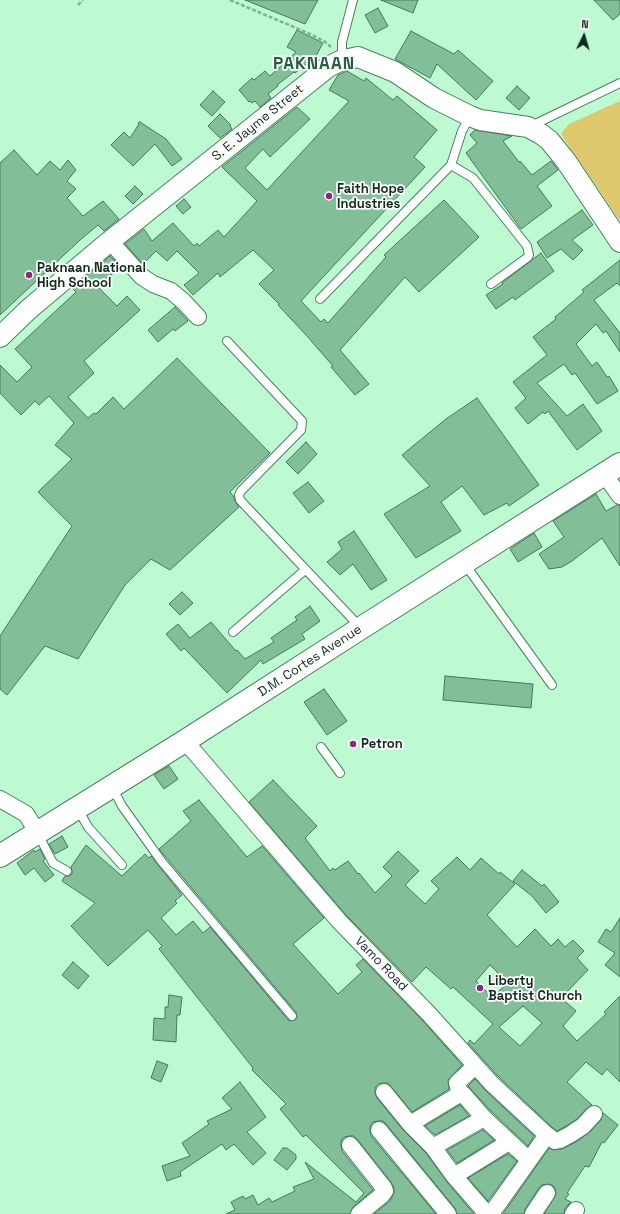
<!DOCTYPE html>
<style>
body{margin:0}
#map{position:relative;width:620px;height:1214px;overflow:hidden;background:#bdfad2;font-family:"Space Grotesk",sans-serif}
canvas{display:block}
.north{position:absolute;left:564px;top:16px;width:40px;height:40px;-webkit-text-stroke:3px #fff;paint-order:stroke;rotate:5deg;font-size:11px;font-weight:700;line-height:16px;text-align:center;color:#122a1b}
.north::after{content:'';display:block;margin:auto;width:14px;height:18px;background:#122a1b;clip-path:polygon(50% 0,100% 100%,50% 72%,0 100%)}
</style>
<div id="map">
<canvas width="620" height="1214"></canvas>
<div class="north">N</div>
</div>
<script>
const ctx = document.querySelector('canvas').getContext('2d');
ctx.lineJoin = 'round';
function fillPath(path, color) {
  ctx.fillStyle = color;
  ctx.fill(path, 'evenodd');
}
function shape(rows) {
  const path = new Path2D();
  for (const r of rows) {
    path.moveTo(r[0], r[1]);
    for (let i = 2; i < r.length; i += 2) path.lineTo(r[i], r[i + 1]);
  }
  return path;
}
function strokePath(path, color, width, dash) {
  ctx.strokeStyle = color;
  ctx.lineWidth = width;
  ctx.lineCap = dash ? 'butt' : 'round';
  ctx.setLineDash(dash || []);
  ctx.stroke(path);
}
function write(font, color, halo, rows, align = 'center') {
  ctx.font = font + ' "Space Grotesk",sans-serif';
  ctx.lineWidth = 3.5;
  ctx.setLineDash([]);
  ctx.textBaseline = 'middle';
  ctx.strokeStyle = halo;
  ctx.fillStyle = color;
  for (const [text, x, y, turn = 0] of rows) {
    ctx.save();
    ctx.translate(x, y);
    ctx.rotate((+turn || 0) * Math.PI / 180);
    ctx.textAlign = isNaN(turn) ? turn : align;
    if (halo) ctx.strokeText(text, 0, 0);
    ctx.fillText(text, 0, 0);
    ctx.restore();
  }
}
const green = shape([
 [620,101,620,221,561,134,569,124]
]);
const building = shape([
 [245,0,318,0,305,24,245,0],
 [381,0,418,0,413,13,381,0],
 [594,0,620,0,620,14,613,20,594,0],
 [378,8,388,26,375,33,365,15,378,8],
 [297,30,323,43,316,56,295,73,294,72,277,85,278,86,268,94,271,98,260,107,255,101,252,103,250,101,249,102,239,90,252,78,254,80,265,71,270,76,296,52,287,47,297,30],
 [411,31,454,54,458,50,493,81,476,100,437,64,430,78,395,59,411,31],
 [347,71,364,81,366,78,393,100,397,96,437,130,414,157,425,167,301,301,321,322,324,319,328,323,386,257,384,255,444,200,479,237,419,292,405,277,340,350,369,384,355,395,331,367,333,366,306,335,278,305,279,304,259,284,274,270,253,250,220,277,218,273,193,295,184,285,199,273,177,251,167,261,156,251,143,264,125,244,144,229,152,241,173,223,194,246,197,243,199,246,218,230,224,237,257,201,222,167,297,107,310,119,270,157,263,149,245,168,267,190,349,101,329,90,338,75,347,71],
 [517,86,530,98,519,110,506,98,517,86],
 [213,91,225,102,212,116,200,105,213,91],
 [220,114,231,125,230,126,232,129,220,138,208,126,220,114],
 [140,122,166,139,182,159,172,166,155,144,133,166,111,145,124,132,130,138,139,124,138,123,140,122],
 [475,130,512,136,503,141,519,162,520,161,532,175,551,161,558,170,537,186,552,206,521,229,466,153,477,143,470,135,475,130],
 [14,150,37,175,50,161,60,170,68,160,76,170,67,181,76,189,67,198,83,216,103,201,119,219,104,231,98,225,79,241,0,315,0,163,14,150],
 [135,186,143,194,133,204,125,196,135,186],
 [184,199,191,207,183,214,176,206,184,199],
 [582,210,593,225,572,240,583,250,573,260,561,249,547,258,537,242,582,210],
 [541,253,554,271,515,300,513,297,496,309,486,295,503,284,502,283,541,253],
 [110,256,121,267,97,286,117,306,127,296,140,310,84,361,94,373,68,397,88,418,94,413,96,414,113,397,124,409,177,358,270,453,230,492,234,497,235,501,239,507,170,570,151,559,125,585,78,659,45,646,7,695,0,689,0,636,72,526,38,492,72,459,55,445,74,423,49,396,39,405,35,401,21,415,0,393,0,365,17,382,32,367,15,349,76,292,72,288,110,256],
 [620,260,620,286,617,283,594,300,620,333,620,352,606,331,603,333,596,324,576,344,592,366,597,362,607,377,609,376,618,391,597,404,575,373,572,375,564,364,537,383,567,416,583,404,602,431,577,450,548,411,545,414,543,412,528,424,515,408,526,398,513,382,547,355,533,337,556,319,555,317,584,292,582,290,620,260],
 [175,307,188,321,175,331,173,329,158,342,148,330,175,307],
 [477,398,539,485,509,506,507,503,484,515,462,486,441,502,461,531,416,558,384,514,430,486,402,455,446,419,477,398],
 [306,442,317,454,298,474,286,462,306,442],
 [308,482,324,501,309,513,293,493,308,482],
 [596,494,606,511,617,505,620,505,620,566,602,538,572,561,562,567,549,569,539,554,564,537,553,521,596,494],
 [354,531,387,580,371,590,353,564,340,575,327,562,342,549,338,542,354,531],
 [534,533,542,547,518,562,510,549,534,533],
 [182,592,193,603,180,615,169,604,182,592],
 [310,606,320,621,302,634,305,639,263,664,261,660,227,693,184,648,181,651,166,634,178,624,190,638,211,622,236,651,237,650,245,659,274,642,271,638,297,620,295,617,310,606],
 [445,676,533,684,531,708,443,700,445,676],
 [324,689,347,721,327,735,304,702,324,689],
 [169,766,178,779,164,789,154,775,169,766],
 [273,780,317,826,305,838,330,871,333,868,335,870,348,861,358,874,359,873,375,893,392,876,383,867,398,851,419,871,405,885,425,904,439,889,431,881,457,857,470,870,481,858,499,874,500,872,515,884,487,915,517,947,535,929,551,946,558,939,565,947,573,940,584,951,577,958,588,970,561,998,576,1011,563,1026,577,1041,606,1014,604,1012,620,996,620,1082,607,1069,602,1075,586,1062,567,1082,592,1105,587,1108,577,1119,566,1126,557,1131,553,1128,499,1077,468,1043,470,1040,474,1044,493,1024,453,987,451,989,426,967,412,982,346,915,249,802,273,780],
 [490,965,508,983,492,997,476,981,490,965],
 [523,1006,542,1023,520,1046,499,1027,523,1006],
 [199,800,247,857,262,846,324,918,293,944,338,994,362,972,356,965,363,959,422,1020,462,1065,448,1080,449,1089,412,1112,388,1083,383,1083,378,1084,375,1088,375,1093,377,1098,403,1130,426,1153,447,1182,474,1214,457,1214,455,1208,386,1124,383,1121,378,1121,373,1122,370,1126,370,1131,371,1136,436,1214,374,1214,390,1201,394,1193,394,1188,391,1182,357,1139,354,1136,349,1136,344,1137,341,1141,341,1146,342,1151,373,1190,353,1207,350,1214,226,1214,235,1210,231,1202,243,1196,245,1199,253,1195,258,1205,269,1198,272,1202,295,1191,293,1187,314,1179,305,1162,356,1202,364,1193,306,1135,303,1137,280,1109,286,1104,252,1070,253,1068,159,949,162,946,148,930,108,966,71,926,95,903,62,881,65,876,69,876,72,874,72,871,71,867,86,845,122,876,145,854,149,858,151,856,182,895,175,901,177,903,161,918,176,935,193,921,203,933,210,927,288,1020,291,1021,295,1020,297,1017,296,1012,159,849,191,821,183,811,199,800],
 [62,836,68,847,55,854,49,844,62,836],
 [40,849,45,859,43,861,54,875,45,882,34,868,25,875,17,863,34,850,35,852,40,849],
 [522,870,542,886,544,884,559,902,546,913,532,896,513,881,522,870],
 [620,918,620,977,605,965,615,953,598,942,606,929,611,932,620,918],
 [73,962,89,976,78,989,62,975,73,962],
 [169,995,182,997,180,1015,177,1015,176,1042,153,1040,154,1018,165,1019,165,1007,168,1007,169,995],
 [157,1061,168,1065,161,1082,151,1078,157,1061],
 [475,1079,486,1091,534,1136,528,1146,491,1111,468,1086,475,1079],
 [240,1082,266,1117,247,1132,266,1153,253,1165,234,1144,226,1150,222,1144,180,1172,181,1176,167,1181,162,1166,190,1156,182,1143,209,1124,207,1121,232,1109,222,1098,240,1082],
 [460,1105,469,1116,435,1135,425,1126,460,1105],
 [603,1113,618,1125,604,1143,602,1142,589,1167,585,1166,567,1193,569,1194,565,1199,571,1202,565,1208,564,1214,544,1214,556,1194,555,1188,552,1185,547,1184,542,1185,539,1188,525,1209,524,1214,503,1214,549,1148,553,1150,562,1149,576,1142,590,1132,601,1120,603,1113],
 [483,1130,494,1140,457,1163,447,1150,483,1130],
 [283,1148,287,1148,296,1155,296,1159,287,1170,274,1160,283,1148],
 [508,1154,517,1161,488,1201,468,1178,508,1154]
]);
const path = shape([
 [230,0,308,33,324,41,331,47],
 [78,5,83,0]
]);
const service = shape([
 [342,60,342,42,353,0],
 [531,126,620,83],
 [451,165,473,178,527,246,529,255,528,257,491,284],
 [320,299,451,165,462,131,470,116],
 [227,341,302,421,301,430,241,491,239,495,240,500,361,628],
 [464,563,552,685],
 [233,632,305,570],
 [321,747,340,773],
 [112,787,122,806,162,862,292,1016],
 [78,809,88,827,122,865],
 [38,834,53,863,67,871]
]);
const minor = shape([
 [110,241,141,276,153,284,171,291,183,301,198,317],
 [604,474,620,496],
 [185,741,339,921,429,1014,492,1084,547,1135,555,1141,560,1140,571,1134,583,1126,594,1114],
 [0,799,26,814,38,833],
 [384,1092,410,1124,433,1147,454,1176,487,1214],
 [460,1094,457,1083,475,1066],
 [410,1124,458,1095,463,1094,484,1118,529,1160],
 [379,1130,448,1214],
 [350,1145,384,1188,385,1191,382,1195,359,1214],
 [433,1147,484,1118],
 [454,1176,509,1142],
 [491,1214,547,1135],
 [533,1214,547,1193],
 [573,1214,576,1210]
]);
const tertiary = shape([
 [0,337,29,309,110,241,317,76,328,67,340,61,358,57,395,72,434,98,470,116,480,120,528,127,541,134,549,140,566,161,620,242]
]);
const trunk = shape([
 [0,856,185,741,361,628,620,464]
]);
const markers = [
 [329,196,4,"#952382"],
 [29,275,4,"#952382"],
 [353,744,4,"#952382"],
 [480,988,4,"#952382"]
];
const streetNames = [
 ["S. E. Jayme Street",258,123,-39],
 ["D.M. Cortes Avenue",310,661,-33],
 ["Vamo Road",381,964,46]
];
const poiNames = [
 ["Faith Hope",337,189],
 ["Industries",337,204],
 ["Paknaan National",37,268],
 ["High School",37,283],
 ["Petron",361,744],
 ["Liberty",488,981],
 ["Baptist Church",488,996]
];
const districtNames = [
 ["PAKNAAN",314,64]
];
fillPath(green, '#dec86c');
fillPath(building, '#82be98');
strokePath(building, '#427b59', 1);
strokePath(service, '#48825f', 10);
strokePath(minor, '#48825f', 18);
strokePath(tertiary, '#48825f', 22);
strokePath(trunk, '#48825f', 24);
strokePath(path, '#81b191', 2.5, [4, 2]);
strokePath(service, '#fff', 8);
strokePath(minor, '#fff', 16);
strokePath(tertiary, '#fff', 20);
strokePath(trunk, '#fff', 22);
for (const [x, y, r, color] of markers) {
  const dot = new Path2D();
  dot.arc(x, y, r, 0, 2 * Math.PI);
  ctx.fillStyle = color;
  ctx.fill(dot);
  strokePath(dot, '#fff', 1.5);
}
write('13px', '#122a1b', '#fff', streetNames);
write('bold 13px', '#122a1b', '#fff', poiNames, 'left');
ctx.letterSpacing = '1px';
write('bold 17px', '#245f3e', '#fff', districtNames);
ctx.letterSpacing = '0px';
</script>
